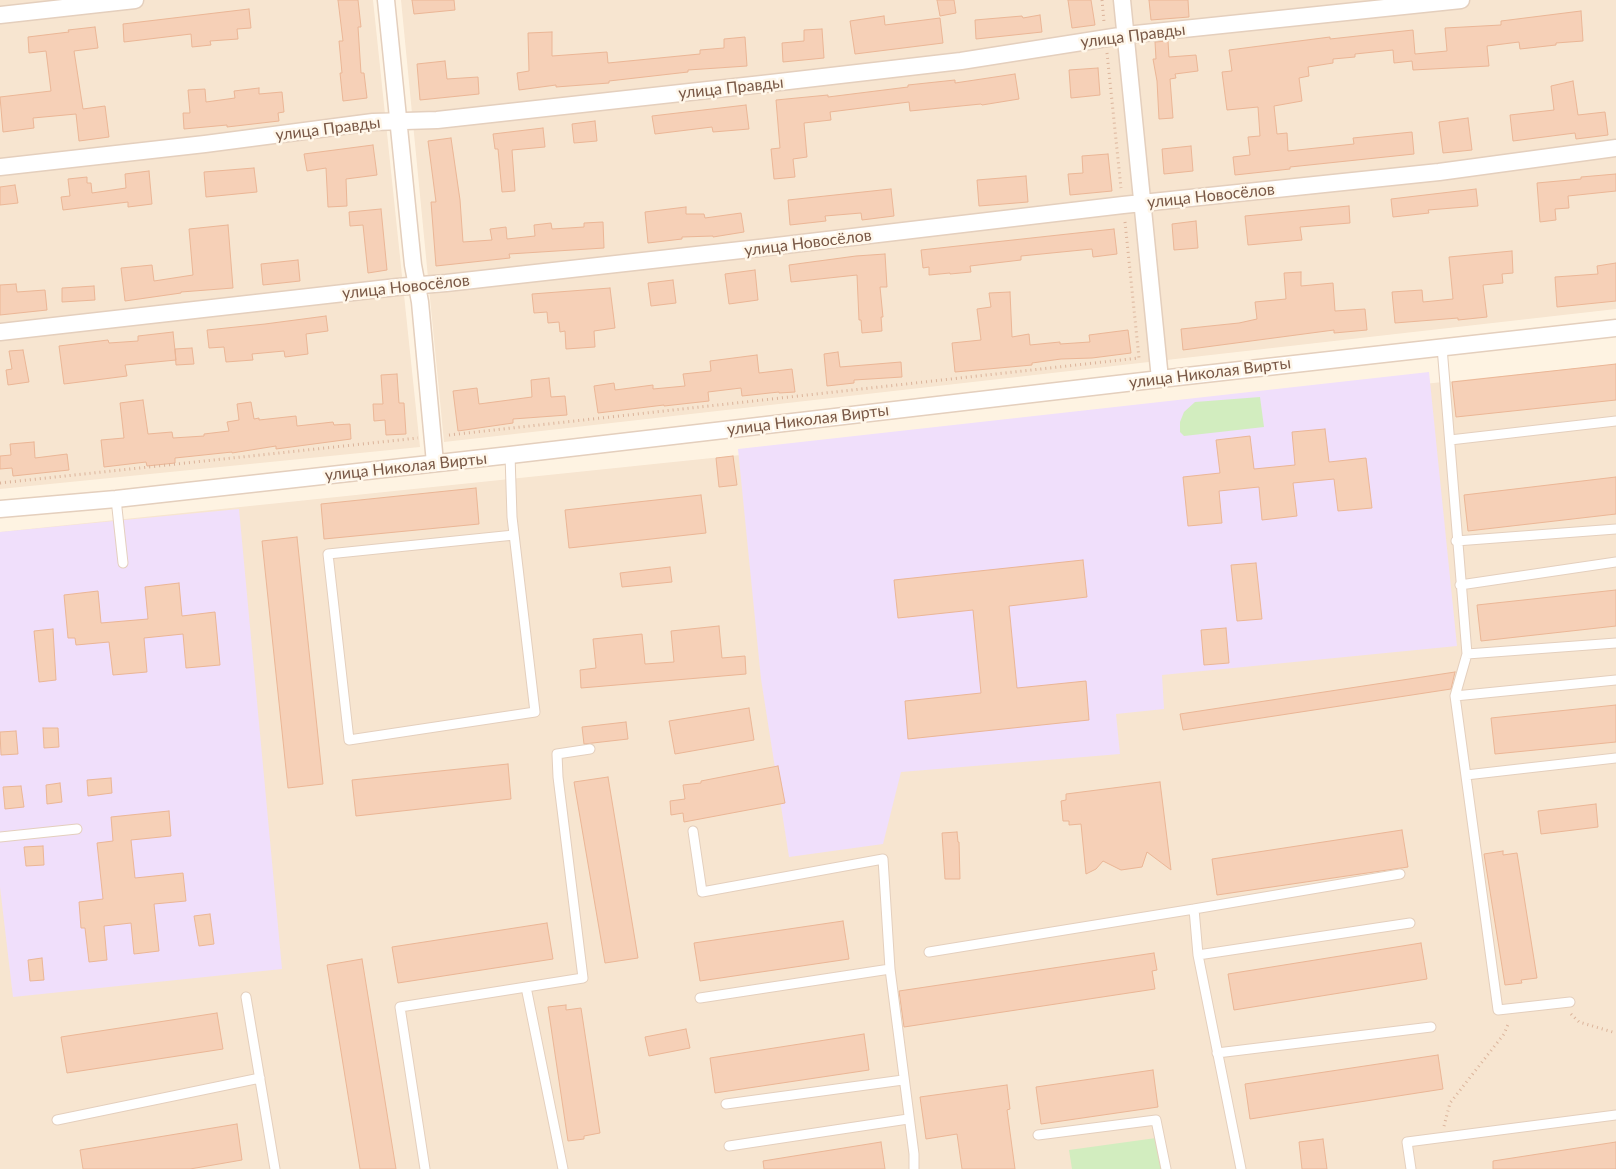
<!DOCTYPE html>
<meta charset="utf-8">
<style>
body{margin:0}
canvas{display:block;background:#fef3e2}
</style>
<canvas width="1616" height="1169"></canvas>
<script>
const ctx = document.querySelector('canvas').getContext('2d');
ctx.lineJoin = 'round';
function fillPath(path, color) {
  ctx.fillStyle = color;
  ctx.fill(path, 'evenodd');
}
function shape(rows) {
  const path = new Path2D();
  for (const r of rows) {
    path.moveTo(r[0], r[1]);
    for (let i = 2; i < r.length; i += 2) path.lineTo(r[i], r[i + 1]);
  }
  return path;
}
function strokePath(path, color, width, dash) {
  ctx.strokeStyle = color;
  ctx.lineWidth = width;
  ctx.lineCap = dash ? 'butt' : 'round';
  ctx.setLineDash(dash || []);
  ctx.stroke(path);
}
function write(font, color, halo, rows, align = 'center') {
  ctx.font = font + ' Lato,sans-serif';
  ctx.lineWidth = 5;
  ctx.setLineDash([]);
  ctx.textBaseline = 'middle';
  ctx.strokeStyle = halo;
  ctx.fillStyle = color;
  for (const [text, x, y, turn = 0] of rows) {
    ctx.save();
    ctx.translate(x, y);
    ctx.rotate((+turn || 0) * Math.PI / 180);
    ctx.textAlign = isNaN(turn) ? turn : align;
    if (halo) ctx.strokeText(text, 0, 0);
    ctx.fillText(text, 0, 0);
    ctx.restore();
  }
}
const residential = shape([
 [0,0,373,0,420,447,0,489],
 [401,0,1616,0,1616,309,444,442],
 [1616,364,1616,1169,0,1169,0,532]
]);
const education = shape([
 [1429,372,1457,646,1162,675,1164,709,1116,714,1120,754,901,772,883,844,789,857,761,679,738,449],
 [239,509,282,969,13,997,0,887,0,532]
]);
const green = shape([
 [1260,397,1264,427,1184,436,1180,432,1180,422,1184,412,1195,402],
 [1156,1138,1163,1169,1072,1169,1069,1150]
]);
const building = shape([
 [338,0,358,0,361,27,358,27,361,73,364,73,367,98,343,101,340,73,342,73,339,41,343,41,338,0],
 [412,0,454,0,455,10,414,14,412,0],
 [937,0,954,0,956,13,940,16,937,0],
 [1068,0,1091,0,1095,25,1072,28,1068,0],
 [1149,0,1188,0,1189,17,1151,20,1149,0],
 [249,9,251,28,237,29,238,39,210,41,211,45,192,47,191,34,124,42,123,24,249,9],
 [1581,11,1583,41,1556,43,1556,45,1520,49,1519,42,1487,46,1489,66,1413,70,1412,61,1394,63,1393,50,1355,54,1355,57,1333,59,1333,63,1308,67,1309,76,1299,78,1302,101,1274,106,1277,134,1287,133,1288,151,1354,144,1353,138,1412,132,1414,154,1290,167,1290,169,1235,175,1233,157,1250,155,1248,137,1260,136,1258,107,1227,110,1222,72,1232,71,1229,50,1330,37,1330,39,1413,30,1415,54,1447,51,1445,28,1501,25,1501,21,1581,11],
 [1040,15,1042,32,976,39,975,20,1022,16,1023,18,1040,15],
 [884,16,885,25,940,18,943,43,855,54,850,21,884,16],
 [95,27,98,48,74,51,83,109,105,106,109,137,79,141,76,114,33,118,34,128,3,132,0,97,51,91,46,51,29,53,28,37,69,32,68,30,95,27],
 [822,29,824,58,783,62,782,43,804,41,804,30,822,29],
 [552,32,552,56,607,52,608,63,700,54,700,50,724,48,724,39,745,37,747,66,688,70,688,72,609,81,609,83,556,87,556,85,519,90,517,73,529,71,528,33,552,32],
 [1168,41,1169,57,1196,55,1198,71,1175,74,1176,78,1170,79,1173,118,1159,119,1157,81,1153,59,1156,59,1155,42,1168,41],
 [445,61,447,79,478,77,479,94,420,100,417,64,445,61],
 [1098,68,1100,95,1071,98,1069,70,1098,68],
 [1015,74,1019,99,982,105,981,104,910,111,909,102,830,112,831,120,804,123,807,157,793,159,795,177,774,179,771,149,780,148,776,100,828,95,828,97,908,87,908,85,955,80,955,83,1015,74],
 [1573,81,1578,115,1605,112,1608,135,1576,139,1575,133,1513,141,1510,115,1554,110,1551,86,1573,81],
 [259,88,259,94,282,92,284,112,278,113,279,121,227,127,227,125,184,129,183,113,190,113,188,90,205,89,206,102,235,98,234,91,259,88],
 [746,105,749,129,713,132,712,127,655,134,652,116,746,105],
 [1468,118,1472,150,1443,153,1439,122,1468,118],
 [595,121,597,141,574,143,572,124,595,121],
 [543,128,545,147,512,150,515,191,502,192,498,149,495,149,493,134,543,128],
 [451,138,460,200,463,242,492,240,490,229,506,227,507,239,535,236,534,225,551,223,552,229,584,227,584,223,603,222,604,248,509,254,510,258,436,266,431,202,436,202,428,141,451,138],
 [373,145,377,175,346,179,347,206,328,207,326,168,307,171,304,154,373,145],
 [1191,146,1193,171,1164,174,1162,149,1191,146],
 [1108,154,1112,191,1070,195,1068,174,1083,173,1082,156,1108,154],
 [254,168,257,192,206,197,204,172,254,168],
 [149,171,152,204,128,207,128,202,63,210,61,197,70,196,68,179,87,177,87,183,91,183,92,193,126,188,125,174,149,171],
 [1616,174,1616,191,1568,196,1569,208,1555,209,1556,220,1540,222,1537,183,1581,179,1581,177,1616,174],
 [1026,176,1028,202,979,206,977,180,1026,176],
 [15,185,18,203,0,205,0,187,15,185],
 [891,189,894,216,862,220,861,213,825,216,826,221,790,225,788,200,891,189],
 [1476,189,1478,206,1428,210,1429,213,1393,217,1391,199,1476,189],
 [1349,206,1350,223,1300,227,1302,240,1248,245,1245,216,1349,206],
 [686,207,686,214,704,214,705,218,741,213,744,232,713,237,713,236,682,237,682,239,648,243,645,212,686,207],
 [381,209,387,270,368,273,363,225,350,226,349,212,381,209],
 [1196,221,1198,248,1174,250,1172,224,1196,221],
 [228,225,233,288,181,292,181,293,125,301,121,268,152,265,154,281,193,275,189,229,228,225],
 [1114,229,1117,254,1093,257,1092,249,1021,256,1021,260,970,266,971,272,950,274,950,273,929,275,929,267,923,268,921,250,1114,229],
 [1512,251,1513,273,1502,274,1503,283,1483,285,1487,317,1458,320,1458,318,1395,323,1392,292,1422,290,1423,302,1453,299,1449,257,1512,251],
 [885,254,887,287,880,287,883,317,881,317,882,331,862,333,861,320,859,320,857,275,791,282,789,265,856,256,885,254],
 [298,260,300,281,263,285,261,264,298,260],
 [1616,263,1616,301,1557,307,1555,277,1598,274,1597,266,1616,263],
 [755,270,758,300,729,304,725,274,755,270],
 [1301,272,1301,286,1333,283,1335,311,1365,309,1367,330,1334,333,1334,330,1183,350,1181,329,1239,323,1257,319,1255,302,1286,299,1284,273,1301,272],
 [673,280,676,303,651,306,648,283,673,280],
 [16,284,17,292,45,290,47,310,0,315,0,285,16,284],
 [94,286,95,300,62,302,62,288,94,286],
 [610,288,615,328,594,331,595,347,566,349,565,331,560,332,559,322,548,323,547,312,534,313,532,294,610,288],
 [1010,292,1012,337,1029,334,1030,345,1060,342,1060,344,1090,342,1089,335,1128,330,1131,353,1092,358,1061,359,1032,363,1032,365,955,372,952,343,981,340,977,309,991,307,989,293,1010,292],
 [326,316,328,331,306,334,308,354,285,357,284,351,252,354,253,360,226,362,224,347,209,348,207,330,265,324,326,316],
 [173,332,176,360,125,365,127,376,64,384,59,346,108,340,109,343,138,341,138,336,173,332],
 [192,348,194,364,176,365,175,349,192,348],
 [23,350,29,382,8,385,6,370,12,369,9,351,23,350],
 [838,352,840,367,901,362,902,377,854,380,854,383,827,386,824,354,838,352],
 [757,355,759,373,792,369,795,392,779,393,779,392,742,396,741,388,708,392,709,401,664,406,664,405,598,413,594,386,614,383,615,390,653,385,653,389,685,386,683,374,711,371,710,361,757,355],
 [1616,364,1616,400,1456,417,1452,382,1616,364],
 [397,374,399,403,404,403,406,434,386,435,385,420,374,421,373,404,383,404,381,375,397,374],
 [549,378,551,397,565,396,567,415,513,419,513,423,458,431,453,391,477,388,479,404,532,397,531,380,549,378],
 [143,400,148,434,172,432,173,438,204,436,204,434,229,431,227,422,239,420,237,404,251,402,254,419,259,418,259,420,296,416,297,426,333,422,334,425,350,424,351,439,276,449,276,446,232,453,232,452,175,458,175,463,147,466,146,462,104,467,101,440,124,438,120,403,143,400],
 [1325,429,1329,462,1366,458,1372,508,1338,511,1334,479,1293,483,1297,516,1262,520,1259,487,1219,491,1222,523,1188,526,1183,477,1220,473,1216,440,1250,436,1254,469,1295,465,1292,432,1325,429],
 [34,442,35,458,67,454,69,470,13,476,12,468,0,469,0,456,11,455,10,444,34,442],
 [733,456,737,485,719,487,716,458,733,456],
 [1616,477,1616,514,1468,531,1464,495,1616,477],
 [476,488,479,524,324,539,321,504,476,488],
 [701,495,706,533,569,548,565,510,701,495],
 [297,537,323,784,288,788,262,541,297,537],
 [1083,560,1087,597,1009,606,1017,688,1086,681,1089,720,908,739,905,701,981,693,973,610,898,618,894,580,1083,560],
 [1256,563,1262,619,1237,621,1231,565,1256,563],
 [670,567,672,582,622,587,620,573,670,567],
 [179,583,182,616,215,612,220,665,186,668,183,634,144,638,147,672,113,675,109,642,76,645,75,638,68,638,64,595,98,591,101,623,148,619,145,587,179,583],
 [1616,590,1616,626,1481,641,1477,605,1616,590],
 [719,626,722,658,745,656,746,674,581,688,580,670,596,668,593,639,642,634,645,664,674,662,671,631,719,626],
 [1226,628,1229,663,1204,665,1201,630,1226,628],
 [53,629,56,680,39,682,34,631,53,629],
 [1455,672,1451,689,1183,730,1180,714,1455,672],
 [1616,705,1616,742,1495,754,1491,718,1616,705],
 [749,708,754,740,675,754,669,721,749,708],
 [626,722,628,739,584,744,582,727,626,722],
 [43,728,58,728,59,747,44,748,43,728],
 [16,731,18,754,1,755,0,732,16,731],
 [508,764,511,799,356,816,352,780,508,764],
 [778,766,785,803,684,822,683,813,671,815,670,801,685,799,683,785,701,783,701,781,778,766],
 [608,777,638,958,605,963,574,782,608,777],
 [111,778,112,793,88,796,87,780,111,778],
 [1160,782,1171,870,1147,852,1142,867,1121,870,1103,861,1096,869,1086,874,1081,824,1069,825,1069,821,1063,821,1061,801,1066,800,1066,794,1160,782],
 [60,783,62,802,47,804,46,785,60,783],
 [21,786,24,807,5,809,3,787,21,786],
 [1596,804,1598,827,1541,834,1538,811,1596,804],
 [169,811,171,836,131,840,135,878,183,873,186,901,154,904,159,951,134,954,131,923,104,926,107,960,89,962,85,928,81,928,79,902,103,899,97,843,113,841,111,817,169,811],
 [1402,830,1408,867,1217,895,1212,859,1402,830],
 [957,832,958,842,959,842,960,879,945,879,942,833,957,832],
 [43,846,44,865,26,866,24,847,43,846],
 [1503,851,1503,855,1517,853,1537,978,1521,980,1522,983,1505,985,1484,854,1503,851],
 [210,914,214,944,199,946,194,916,210,914],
 [843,921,849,959,700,981,694,943,843,921],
 [547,923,553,959,398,983,392,947,547,923],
 [1421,943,1427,979,1234,1010,1228,974,1421,943],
 [1154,953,1157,970,1152,971,1155,989,904,1027,899,991,1154,953],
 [42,958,44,980,30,981,28,960,42,958],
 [362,959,396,1169,360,1169,327,965,362,959],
 [566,1005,566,1010,581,1008,600,1133,584,1136,584,1139,568,1141,548,1007,566,1005],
 [217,1013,223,1049,67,1073,61,1037,217,1013],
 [686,1029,690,1048,649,1056,645,1037,686,1029],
 [864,1034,869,1070,715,1093,710,1058,864,1034],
 [1438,1055,1443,1089,1250,1119,1245,1084,1438,1055],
 [1153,1070,1158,1107,1041,1124,1036,1087,1153,1070],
 [1007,1085,1010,1109,1007,1110,1015,1169,962,1169,957,1134,926,1139,920,1097,1007,1085],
 [237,1124,242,1160,190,1169,83,1169,80,1150,237,1124],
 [1323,1139,1327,1169,1302,1169,1299,1142,1323,1139],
 [881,1142,885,1169,764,1169,763,1161,881,1142],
 [1616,1142,1616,1169,1493,1169,1493,1161,1616,1142]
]);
const path = shape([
 [1102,0,1104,22],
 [1107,53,1121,188],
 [449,435,1139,358,1125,222],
 [0,483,418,438],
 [1571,1014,1579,1022,1616,1033],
 [1444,1126,1450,1103,1504,1034,1509,1022]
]);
const lane = shape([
 [1442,347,1467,654,1455,696,1498,1010,1570,1002],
 [1450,440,1616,421],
 [510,455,512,517,535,712,349,740,328,554,514,535],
 [116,499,123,563],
 [1456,541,1616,529],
 [1460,585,1616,562],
 [1467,654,1616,643],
 [1455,696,1616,680],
 [1466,775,1616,758],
 [693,831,702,892,883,859,890,969,914,1154,914,1169],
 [0,837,77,829],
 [1194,909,1400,874],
 [929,952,1194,909,1198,955,1241,1169],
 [1198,955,1410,923],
 [526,987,563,1169],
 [246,997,275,1169],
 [700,998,890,969],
 [1217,1053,1431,1027],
 [726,1104,903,1080],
 [57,1120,260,1078],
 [1038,1135,1156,1120,1166,1169],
 [729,1146,908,1119],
 [425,1169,400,1007,583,978,558,777,557,754,590,749],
 [1411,1169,1407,1142,1616,1115]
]);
const street = shape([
 [386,0,413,265,420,302,435,463],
 [1122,0,1160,379],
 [0,15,135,0],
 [0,167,205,144,373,122,437,120,771,83,961,61,1126,35,1461,0],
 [0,332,397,287,446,283,768,247,1123,205,1439,172,1616,148],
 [0,509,116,499,510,455,1160,379,1616,328]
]);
const streetNames = [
 ["улица Правды",1133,36,-7],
 ["улица Правды",731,88,-6],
 ["улица Правды",328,129,-7],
 ["улица Новосёлов",1211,196,-6],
 ["улица Новосёлов",808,243,-7],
 ["улица Новосёлов",406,287,-6],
 ["улица Николая Вирты",1210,373,-7],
 ["улица Николая Вирты",808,420,-7],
 ["улица Николая Вирты",406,467,-6]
];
fillPath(residential, '#f7e5d0');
fillPath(education, '#f0dffb');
fillPath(green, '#d2edbf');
fillPath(building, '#f6d0b7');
strokePath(building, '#ebb696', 1);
strokePath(lane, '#e4cfbd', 11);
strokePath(street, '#e4cfbd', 19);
strokePath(path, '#dbb39a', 3, [1, 4]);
strokePath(lane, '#fff', 9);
strokePath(street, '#fff', 16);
write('16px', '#795846', '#fff7ea', streetNames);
</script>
